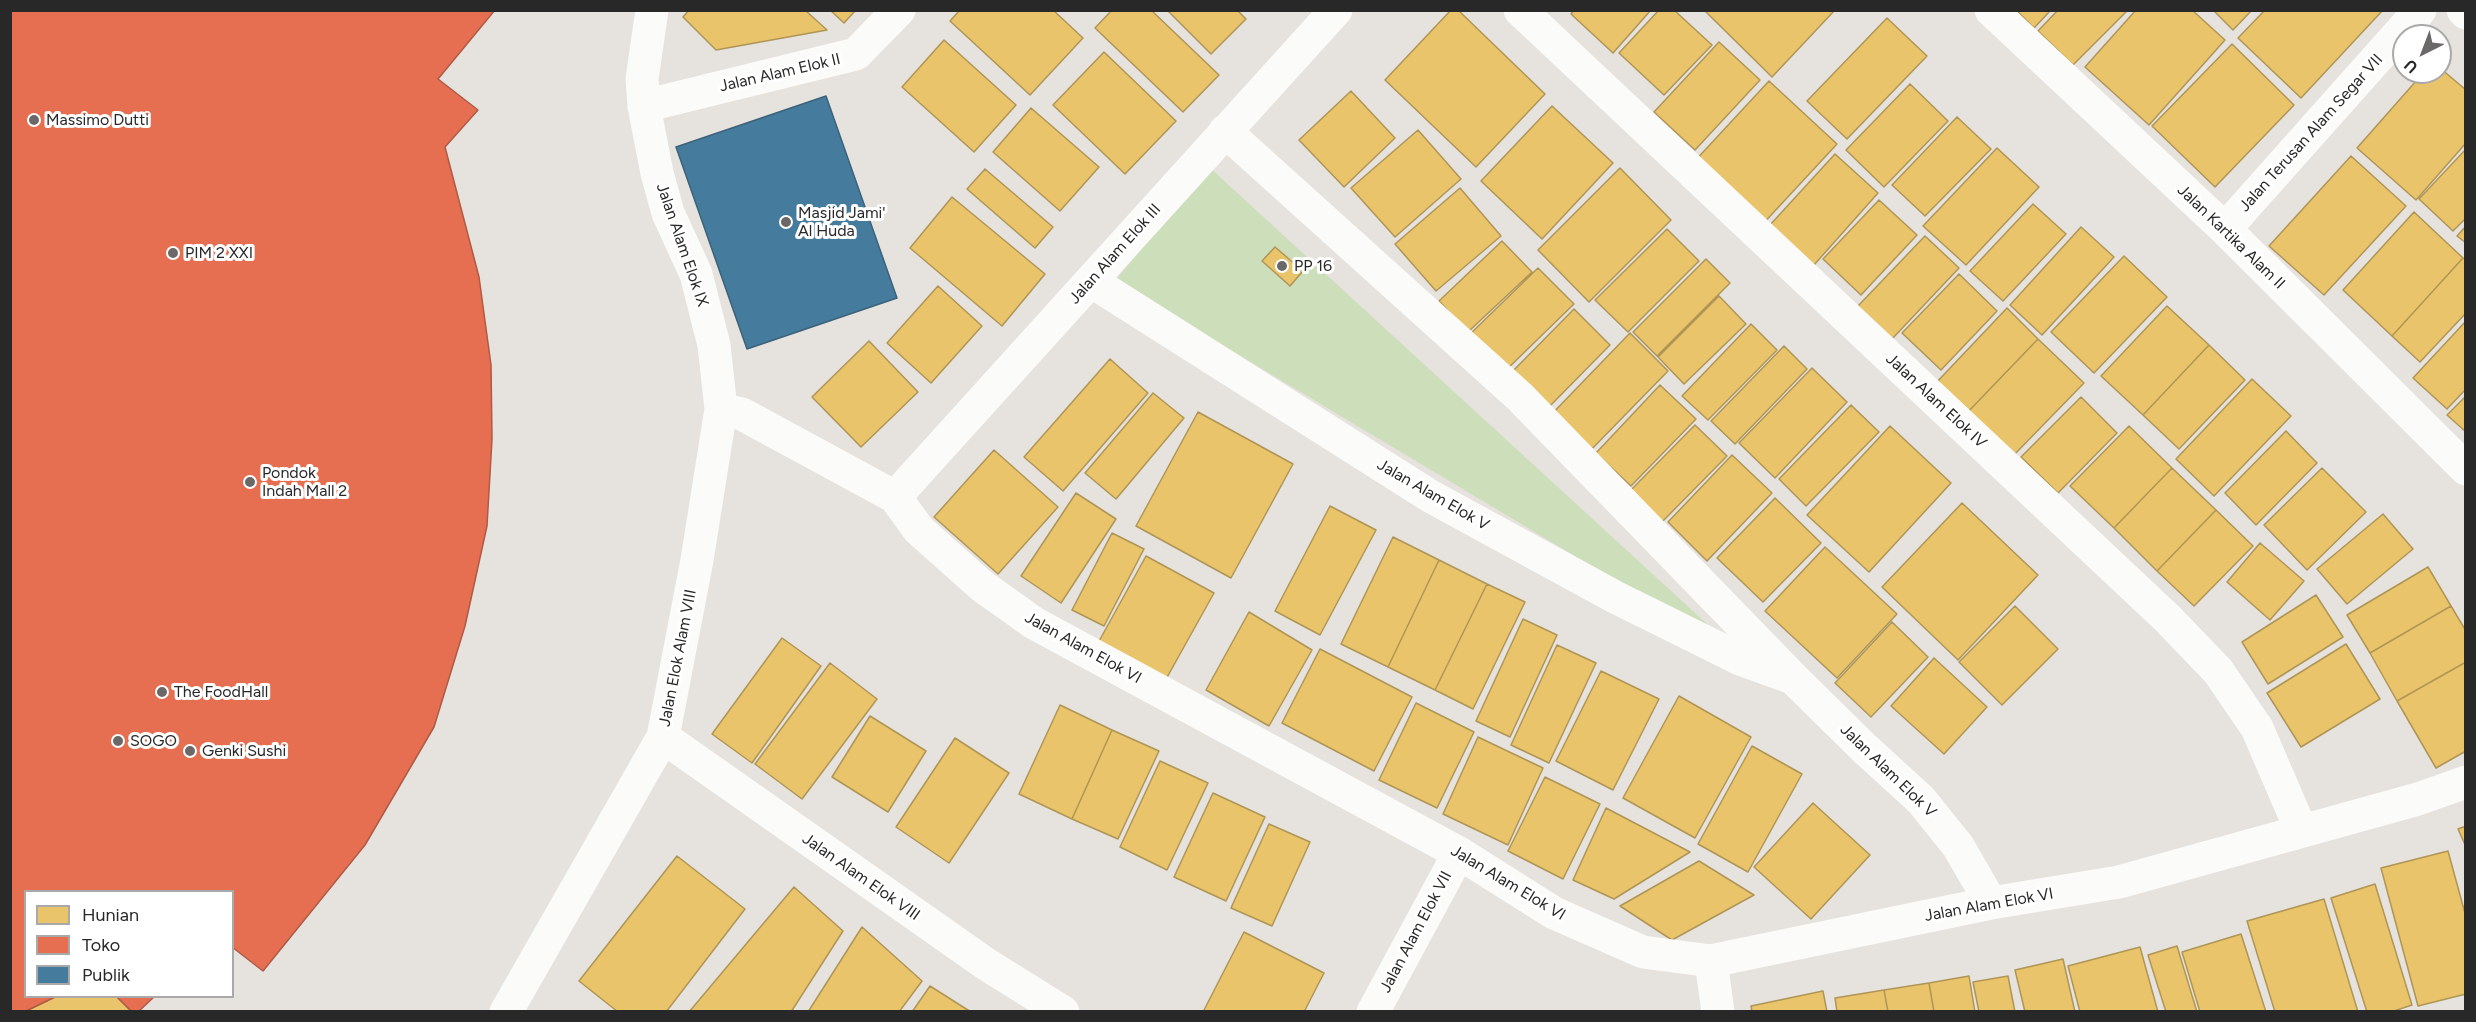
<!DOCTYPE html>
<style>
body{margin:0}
#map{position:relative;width:2476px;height:1022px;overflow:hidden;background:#e6e2de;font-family:Figtree,sans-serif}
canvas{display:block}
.frame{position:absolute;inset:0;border:12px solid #282828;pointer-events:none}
.legend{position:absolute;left:24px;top:890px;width:210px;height:108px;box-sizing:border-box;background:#fff;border:2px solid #a9a9a9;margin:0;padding:8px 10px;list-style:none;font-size:18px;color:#282828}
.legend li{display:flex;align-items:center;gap:12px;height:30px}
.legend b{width:30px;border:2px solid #a9a9a9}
.north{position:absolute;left:2392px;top:24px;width:60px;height:60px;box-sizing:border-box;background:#fff;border:2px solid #a9a9a9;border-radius:50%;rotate:222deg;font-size:16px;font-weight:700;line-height:24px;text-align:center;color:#282828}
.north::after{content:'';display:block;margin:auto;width:21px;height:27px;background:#6a6968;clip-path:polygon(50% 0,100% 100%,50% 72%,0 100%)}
</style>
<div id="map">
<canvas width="2476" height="1022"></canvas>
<div class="frame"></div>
<ul class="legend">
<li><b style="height:16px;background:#e9c46a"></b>Hunian</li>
<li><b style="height:16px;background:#e76f51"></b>Toko</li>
<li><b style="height:16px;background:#457b9d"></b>Publik</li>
</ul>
<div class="north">U</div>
</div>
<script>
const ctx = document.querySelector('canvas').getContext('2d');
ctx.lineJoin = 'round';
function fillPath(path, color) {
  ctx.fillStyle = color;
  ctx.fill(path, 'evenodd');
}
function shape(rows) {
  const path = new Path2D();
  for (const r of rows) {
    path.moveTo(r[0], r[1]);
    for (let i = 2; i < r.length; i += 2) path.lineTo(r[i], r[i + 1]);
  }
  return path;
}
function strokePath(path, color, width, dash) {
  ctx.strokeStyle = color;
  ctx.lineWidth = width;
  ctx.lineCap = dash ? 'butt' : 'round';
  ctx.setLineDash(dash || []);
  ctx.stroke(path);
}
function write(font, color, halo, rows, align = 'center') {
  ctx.font = font + ' Figtree,sans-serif';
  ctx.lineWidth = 6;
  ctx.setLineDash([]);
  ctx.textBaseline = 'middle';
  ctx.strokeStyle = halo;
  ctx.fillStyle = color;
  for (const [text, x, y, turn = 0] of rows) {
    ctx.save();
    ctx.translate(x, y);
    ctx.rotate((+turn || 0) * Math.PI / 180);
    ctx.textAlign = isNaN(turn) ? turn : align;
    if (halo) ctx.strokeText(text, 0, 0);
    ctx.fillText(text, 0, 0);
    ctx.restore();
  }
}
const green = shape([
 [1209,167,1742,656,1115,281]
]);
const homes = shape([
 [689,10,805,10,827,30,716,50,683,17,689,10],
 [830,10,856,10,844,23,830,10],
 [960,10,1053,10,1083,38,1030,95,950,21,960,10],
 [1112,10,1151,10,1219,75,1183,112,1095,28,1112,10],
 [1167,10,1237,10,1246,19,1211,54,1167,10],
 [1451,10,1458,10,1545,94,1476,167,1385,80,1451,10],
 [1574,10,1651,10,1613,53,1571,14,1574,10],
 [1659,10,1674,10,1712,45,1664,95,1619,53,1659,10],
 [1704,10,1835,10,1772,77,1704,10],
 [2016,10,2051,10,2034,28,2016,10],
 [2058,10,2128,10,2073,65,2038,31,2058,10],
 [2136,10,2192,10,2225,40,2149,125,2085,67,2136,10],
 [2213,10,2252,10,2233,30,2213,10],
 [2265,10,2383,10,2301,98,2238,38,2265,10],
 [1887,18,1927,56,1847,139,1807,101,1887,18],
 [944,40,1016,105,974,152,902,87,944,40],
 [1719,42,1760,80,1695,150,1654,112,1719,42],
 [2232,44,2294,105,2215,187,2152,126,2232,44],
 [1104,52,1176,121,1125,174,1053,105,1104,52],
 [2440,68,2466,90,2466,143,2416,200,2357,148,2424,72,2440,72,2440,68],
 [1769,81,1837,144,1760,227,1692,164,1769,81],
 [1910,84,1948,121,1884,187,1846,150,1910,84],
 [1351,91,1395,138,1344,187,1299,140,1351,91],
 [1552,106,1613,163,1542,239,1481,181,1552,106],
 [1031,108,1099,167,1060,211,993,152,1031,108],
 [1957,117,1991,149,1925,216,1892,185,1957,117],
 [1418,130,1461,179,1395,237,1351,188,1418,130],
 [1997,148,2039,187,1966,265,1923,226,1997,148],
 [2466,149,2466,218,2453,231,2419,199,2466,149],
 [1835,154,1878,193,1814,265,1770,225,1835,154],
 [2351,156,2406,206,2324,295,2269,246,2351,156],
 [1620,168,1671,220,1589,302,1538,250,1620,168],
 [985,169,1053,227,1035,248,967,189,985,169],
 [1460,188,1501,236,1436,291,1395,244,1460,188],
 [952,197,1045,274,1002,326,910,248,952,197],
 [1879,200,1917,235,1861,295,1823,259,1879,200],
 [2033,204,2066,234,2003,301,1970,271,2033,204],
 [2414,212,2463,258,2392,336,2343,290,2414,212],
 [2466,226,2466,243,2457,236,2466,226],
 [2081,227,2114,257,2042,335,2010,305,2081,227],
 [1667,229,1699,261,1628,332,1595,300,1667,229],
 [1925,236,1959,268,1892,339,1858,306,1925,236],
 [1502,241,1532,272,1468,332,1439,301,1502,241],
 [1275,247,1303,271,1290,286,1262,261,1275,247],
 [2124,256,2167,297,2094,373,2051,332,2124,256],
 [2463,258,2466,260,2466,313,2420,362,2392,336,2463,258],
 [1706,259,1730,283,1657,356,1633,332,1706,259],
 [1538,268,1574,304,1502,374,1466,338,1538,268],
 [1959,274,1997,311,1941,370,1902,333,1959,274],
 [938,286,982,326,931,383,887,343,938,286],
 [1719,296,1746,324,1684,384,1658,357,1719,296],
 [2167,306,2209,345,2143,415,2101,376,2167,306],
 [2007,308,2038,339,1965,415,1934,385,2007,308],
 [1574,309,1610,345,1545,411,1509,375,1574,309],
 [2466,321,2466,389,2447,409,2413,378,2466,321],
 [1751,324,1777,350,1708,420,1682,396,1751,324],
 [1630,333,1668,371,1585,456,1547,419,1630,333],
 [2038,339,2084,383,2011,458,1965,415,2038,339],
 [869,341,918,392,861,447,812,397,869,341],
 [2209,345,2245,380,2179,449,2143,415,2209,345],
 [1784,346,1807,369,1735,444,1711,421,1784,346],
 [1110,359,1148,393,1063,491,1024,457,1110,359],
 [1812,368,1847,402,1775,478,1739,443,1812,368],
 [2252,379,2291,416,2214,496,2176,459,2252,379],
 [1660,385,1696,419,1631,486,1596,453,1660,385],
 [1153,393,1184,418,1116,499,1085,473,1153,393],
 [2466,396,2466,432,2447,415,2466,396],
 [2081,397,2117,433,2058,493,2021,457,2081,397],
 [1851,405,1879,432,1806,506,1779,479,1851,405],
 [1198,412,1293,464,1231,578,1136,526,1198,412],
 [1695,425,1727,456,1657,527,1625,496,1695,425],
 [1890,426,1951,483,1869,572,1807,515,1890,426],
 [2129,426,2172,468,2114,528,2070,486,2129,426],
 [2286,431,2317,463,2256,525,2225,493,2286,431],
 [994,450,1058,507,998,574,934,517,994,450],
 [1732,455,1772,493,1707,561,1668,522,1732,455],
 [2172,468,2216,510,2157,571,2114,528,2172,468],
 [2322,468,2366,512,2307,570,2264,525,2322,468],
 [1076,493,1116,519,1061,603,1021,576,1076,493],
 [1775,498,1821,543,1763,602,1717,558,1775,498],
 [1962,503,2038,575,1958,660,1882,587,1962,503],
 [1330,506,1376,530,1320,635,1275,611,1330,506],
 [2216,510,2253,546,2194,606,2157,571,2216,510],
 [2383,514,2413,549,2347,604,2317,569,2383,514],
 [1112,533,1144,549,1104,626,1072,610,1112,533],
 [1393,537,1439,560,1388,667,1341,644,1393,537],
 [2260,543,2304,581,2270,620,2227,582,2260,543],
 [1825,547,1897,614,1837,678,1765,611,1825,547],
 [1146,556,1214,593,1165,681,1098,643,1146,556],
 [1439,560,1487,584,1435,690,1388,667,1439,560],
 [2428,567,2451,606,2370,653,2347,615,2428,567],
 [1487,584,1525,602,1473,709,1435,690,1487,584],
 [2316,595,2343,637,2268,684,2242,642,2316,595],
 [2015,606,2058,649,2002,705,1959,662,2015,606],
 [2451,606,2466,631,2466,662,2397,701,2370,653,2451,606],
 [1249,612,1312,650,1269,726,1206,690,1249,612],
 [1523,619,1557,635,1510,737,1476,721,1523,619],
 [1892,622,1928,657,1871,717,1835,683,1892,622],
 [782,638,821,666,752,763,712,734,782,638],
 [2346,644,2380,699,2301,747,2267,693,2346,644],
 [1557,645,1596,663,1549,763,1511,745,1557,645],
 [1320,649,1412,697,1374,771,1282,723,1320,649],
 [1934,658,1987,707,1944,754,1891,706,1934,658],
 [2466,662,2466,751,2436,768,2397,701,2466,662],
 [830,663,877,699,802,799,755,764,830,663],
 [1601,671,1659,699,1613,790,1556,761,1601,671],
 [1679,696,1751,737,1695,838,1623,798,1679,696],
 [1416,703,1474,732,1437,808,1379,780,1416,703],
 [1060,705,1112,730,1072,819,1019,794,1060,705],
 [870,716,926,751,888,812,832,777,870,716],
 [1112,730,1159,751,1118,839,1072,819,1112,730],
 [1478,737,1543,768,1508,845,1443,814,1478,737],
 [955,738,1009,773,949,863,896,827,955,738],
 [1752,746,1802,774,1748,872,1698,844,1752,746],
 [1160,761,1208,783,1167,870,1120,847,1160,761],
 [1545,777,1600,804,1563,879,1508,851,1545,777],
 [1213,793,1265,817,1226,901,1174,877,1213,793],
 [1813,803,1870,855,1811,919,1754,867,1813,803],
 [1606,808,1690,852,1614,899,1573,880,1606,808],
 [1269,824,1310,842,1272,926,1231,908,1269,824],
 [2466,826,2466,847,2458,829,2466,826],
 [2448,851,2466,917,2466,994,2418,1006,2381,868,2448,851],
 [677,856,745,909,666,1012,618,1012,579,981,677,856],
 [1699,861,1754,895,1672,940,1620,906,1699,861],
 [2375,884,2412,1005,2391,1012,2367,1012,2331,898,2375,884],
 [794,887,843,931,791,1012,689,1012,794,887],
 [2324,899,2358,1012,2275,1012,2247,921,2324,899],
 [862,927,922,981,899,1012,808,1012,862,927],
 [1244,932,1324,973,1304,1012,1203,1012,1244,932],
 [2241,934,2266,1012,2200,1012,2182,952,2241,934],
 [2177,946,2197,1012,2166,1012,2148,955,2177,946],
 [2140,947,2158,1012,2080,1012,2068,966,2140,947],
 [2063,959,2075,1012,2025,1012,2015,970,2063,959],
 [1969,976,1975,1012,1934,1012,1929,983,1969,976],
 [2008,976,2015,1012,1979,1012,1973,982,2008,976],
 [1929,983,1934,1012,1888,1012,1884,990,1929,983],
 [930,986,971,1012,912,1012,930,986],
 [1884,990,1888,1012,1837,1012,1835,998,1884,990],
 [1823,991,1827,1012,1752,1012,1751,1006,1823,991],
 [57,996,116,996,132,1012,24,1012,57,996]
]);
const shops = shape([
 [10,10,495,10,438,79,478,110,445,147,479,277,491,365,492,439,487,526,465,626,434,727,365,845,263,971,232,947,232,892,26,892,26,996,57,996,24,1012,10,1012,10,10],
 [116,996,155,996,138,1012,132,1012,116,996]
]);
const public = shape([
 [826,96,897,298,747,349,676,147,826,96]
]);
const street = shape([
 [1520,10,2167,618,2218,671,2257,728,2301,830],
 [1991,10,2225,229,2466,469],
 [2463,10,2466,13],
 [644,106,856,54,899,10],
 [1225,131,1520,397,1793,678,1863,747,1921,800,1958,846,1991,903],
 [2225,229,2420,10],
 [1091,281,1430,496,1615,597,1740,659,1787,676],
 [721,409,742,414,895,497,919,530,982,586,1034,623,1459,853,1554,913,1643,952,1711,961,1991,903,2119,882,2418,799,2466,782],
 [895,497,1336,10],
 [663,737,986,964,1063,1012],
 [1711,961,1718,1012],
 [506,1012,663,737,697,560,721,409,714,345,696,274,668,213,657,173,644,106,642,79,652,10],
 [1373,1012,1459,853]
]);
const markers = [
 [34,120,6,"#6a6968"],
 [786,222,6,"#6a6968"],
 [173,253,6,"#6a6968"],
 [1282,266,6,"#6a6968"],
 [250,482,6,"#6a6968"],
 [162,692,6,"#6a6968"],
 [118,741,6,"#6a6968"],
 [190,751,6,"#6a6968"]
];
const streetNames = [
 ["Jalan Alam Elok II",780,73,-13],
 ["Jalan Terusan Alam Segar VII",2311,133,-48],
 ["Jalan Kartika Alam II",2231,237,44],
 ["Jalan Alam Elok IX",682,245,71],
 ["Jalan Alam Elok III",1115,254,-48],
 ["Jalan Alam Elok IV",1936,401,43],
 ["Jalan Alam Elok V",1433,495,30],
 ["Jalan Alam Elok VI",1083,648,29],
 ["Jalan Elok Alam VIII",678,658,-79],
 ["Jalan Alam Elok V",1888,771,44],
 ["Jalan Alam Elok VIII",861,877,35],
 ["Jalan Alam Elok VI",1508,883,31],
 ["Jalan Alam Elok VI",1989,905,-10],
 ["Jalan Alam Elok VII",1416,932,-62]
];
const poiNames = [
 ["Massimo Dutti",46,120],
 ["Masjid Jami'",798,213],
 ["Al Huda",798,231],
 ["PIM 2 XXI",185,253],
 ["PP 16",1294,266],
 ["Pondok",262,473],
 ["Indah Mall 2",262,491],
 ["The FoodHall",174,692],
 ["SOGO",130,741],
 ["Genki Sushi",202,751]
];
fillPath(green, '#cddeba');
fillPath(homes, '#e9c46a');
strokePath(homes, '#af9556', 1.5);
fillPath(shops, '#e76f51');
strokePath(shops, '#ae5a45', 1.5);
fillPath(public, '#457b9d');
strokePath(public, '#3c627a', 1.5);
strokePath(street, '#fbfbfa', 33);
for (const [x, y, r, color] of markers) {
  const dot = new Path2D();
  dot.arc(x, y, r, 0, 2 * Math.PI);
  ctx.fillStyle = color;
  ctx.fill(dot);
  strokePath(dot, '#fff', 2);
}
write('16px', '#282828', '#fff', streetNames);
write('16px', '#282828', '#fff', poiNames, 'left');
</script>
